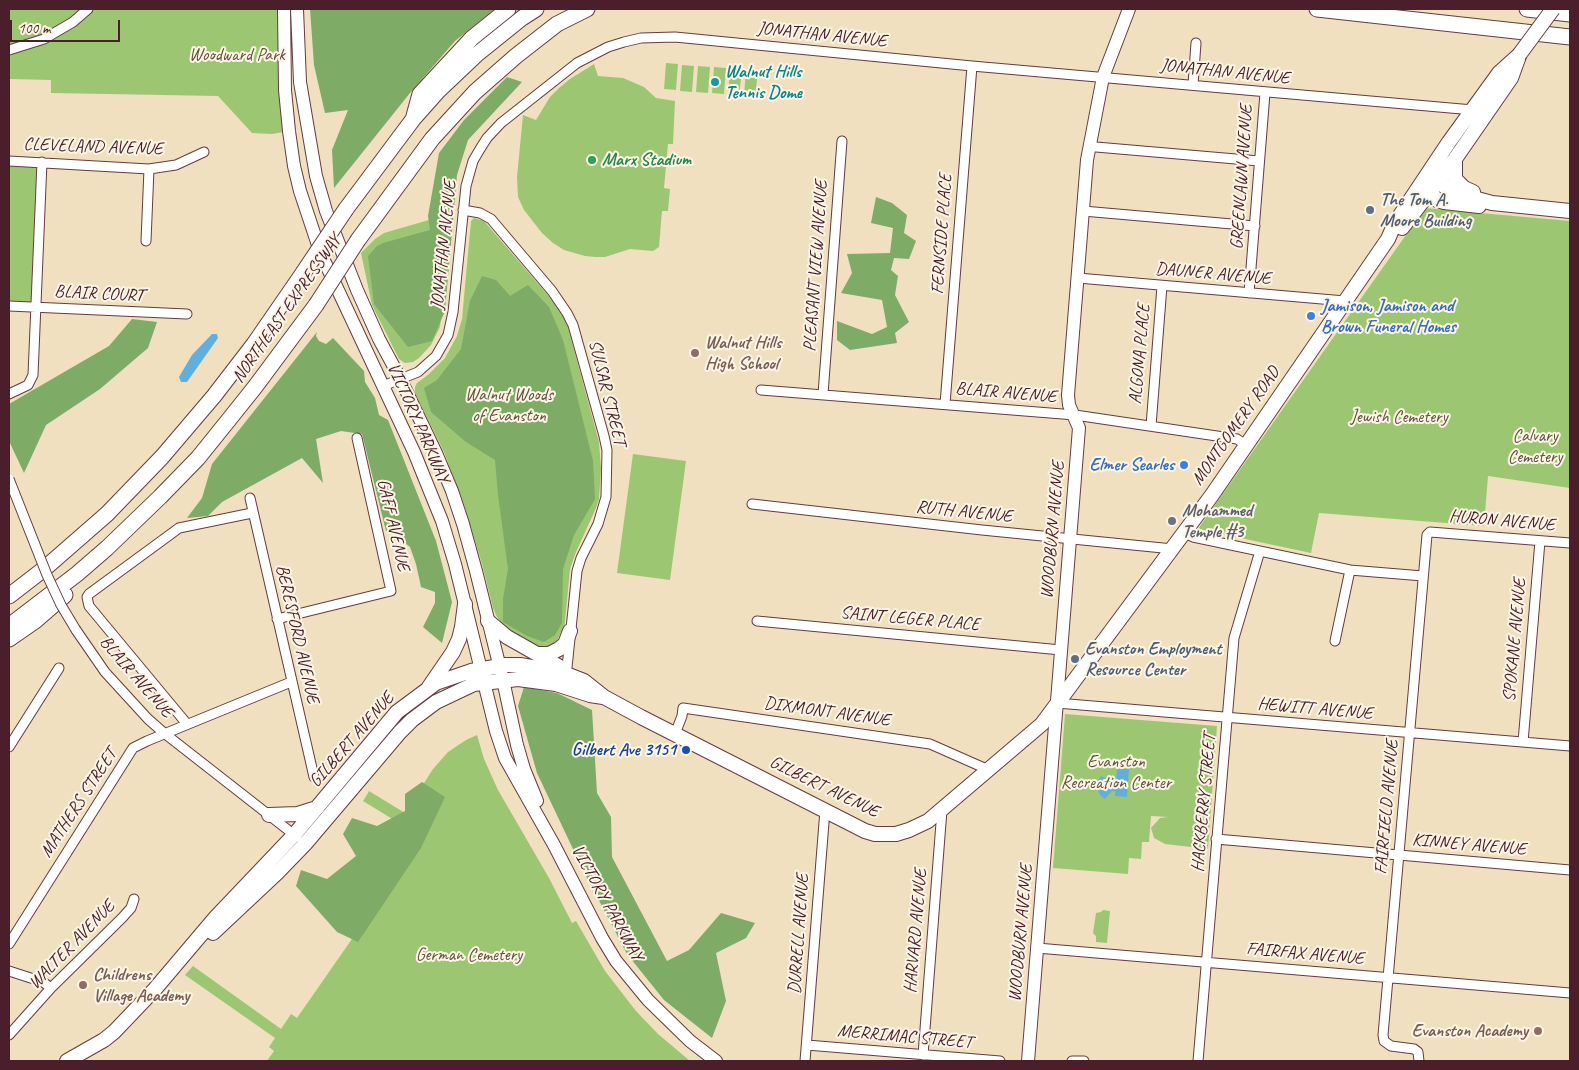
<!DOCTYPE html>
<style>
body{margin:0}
#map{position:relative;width:1579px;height:1070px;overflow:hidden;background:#f0e0c0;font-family:Caveat,sans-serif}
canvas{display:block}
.frame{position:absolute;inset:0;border:10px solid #4a1f2b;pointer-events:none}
.scale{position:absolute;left:10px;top:20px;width:110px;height:22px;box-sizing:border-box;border:2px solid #4a1f2b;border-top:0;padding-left:6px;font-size:15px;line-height:18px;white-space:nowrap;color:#4a1f2b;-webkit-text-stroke:4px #fcf5e5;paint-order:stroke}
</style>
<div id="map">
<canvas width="1579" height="1070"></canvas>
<div class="frame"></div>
<div class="scale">100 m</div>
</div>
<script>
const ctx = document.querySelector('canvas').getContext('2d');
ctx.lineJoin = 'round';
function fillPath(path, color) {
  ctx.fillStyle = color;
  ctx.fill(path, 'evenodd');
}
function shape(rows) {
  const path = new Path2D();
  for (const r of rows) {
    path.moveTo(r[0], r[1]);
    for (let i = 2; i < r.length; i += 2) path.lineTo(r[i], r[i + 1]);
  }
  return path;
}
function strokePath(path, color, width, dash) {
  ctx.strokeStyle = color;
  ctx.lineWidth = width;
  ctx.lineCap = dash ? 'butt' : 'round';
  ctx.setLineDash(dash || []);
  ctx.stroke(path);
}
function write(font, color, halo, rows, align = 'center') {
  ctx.font = font + ' Caveat,sans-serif';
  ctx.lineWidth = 4;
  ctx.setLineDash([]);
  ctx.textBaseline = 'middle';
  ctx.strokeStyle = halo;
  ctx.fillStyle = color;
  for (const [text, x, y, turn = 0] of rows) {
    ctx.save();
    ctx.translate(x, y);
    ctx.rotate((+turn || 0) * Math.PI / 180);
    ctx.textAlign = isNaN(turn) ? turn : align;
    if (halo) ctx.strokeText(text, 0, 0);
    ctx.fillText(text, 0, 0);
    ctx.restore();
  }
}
const green = shape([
 [9,9,284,9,289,131,272,134,252,133,218,96,51,93,51,80,9,79],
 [666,63,678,64,676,90,664,89],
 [594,64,598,76,623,78,644,87,656,98,675,101,673,144,668,144,664,188,670,189,668,211,662,211,659,247,653,251,630,249,605,257,595,257,585,256,564,250,553,243,542,233,524,210,518,197,517,177,523,115,536,120,550,97,559,88,570,79],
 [682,65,694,66,692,92,680,91],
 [698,66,710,67,708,93,696,92],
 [714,67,726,68,724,94,712,93],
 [730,69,742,70,739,96,728,95],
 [746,70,758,71,755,97,744,96],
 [9,161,42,162,36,308,9,306],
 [1425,208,1570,221,1570,488,1488,476,1484,526,1319,513,1311,553,1198,529],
 [453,213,440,327,431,345,419,358,413,362,405,363,399,359,372,305,361,253,375,239,384,233],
 [474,218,484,221,553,301,563,316,568,327,599,442,601,469,599,499,596,508,576,552,570,569,564,632,561,632,556,643,549,647,540,648,510,632,503,626,496,615,493,608,482,564,464,505,444,452,415,393,415,387,417,383,429,374,445,358,457,336,462,319,471,221],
 [633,454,686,461,670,580,617,573],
 [1065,714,1217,726,1208,849,1165,844,1154,838,1151,828,1160,818,1168,817,1151,816,1149,842,1142,842,1141,859,1129,858,1128,874,1053,868],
 [477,735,484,759,498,790,549,878,572,923,576,921,605,971,636,1011,658,1034,690,1061,267,1061,274,1051,269,1047,275,1038,185,975,193,966,281,1029,291,1014,297,1018,402,867,399,823,363,801,368,793,369,791,405,813,433,769,448,752,466,740],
 [1103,910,1110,911,1107,943,1096,942,1096,936,1093,933,1096,913,1101,912]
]);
const forest = shape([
 [310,9,495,9,455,41,410,93,334,188,332,150,348,110,325,113,314,65],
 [507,77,522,82,468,140,457,175,445,311,432,341,408,347,374,304,368,256,377,246,383,243,430,230,428,216,439,153,464,120],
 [876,197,892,203,907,215,904,233,916,241,909,259,894,258,891,270,898,276,895,295,909,322,895,333,897,343,850,350,837,340,837,321,872,334,887,327,882,300,841,293,852,273,847,254,890,253,893,228,871,223],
 [482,276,496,280,510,296,528,285,549,307,563,340,593,461,595,499,574,535,563,569,562,623,555,635,544,642,527,636,503,622,503,599,508,569,498,495,495,460,466,442,431,412,424,388,437,380,461,349,470,301],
 [132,319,157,322,148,348,100,389,46,425,24,473,9,441,9,404,109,346],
 [317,332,316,336,319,341,326,344,333,338,364,371,365,382,375,398,379,415,388,420,436,541,452,602,442,643,423,627,435,603,435,592,421,587,416,564,410,547,405,543,403,535,386,531,362,434,341,431,316,439,323,483,302,458,222,502,208,516,187,518,202,498,212,464],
 [524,687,557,693,592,710,597,793,611,817,612,857,667,961,689,950,721,913,755,923,746,938,716,953,726,1001,712,1038,664,1000,627,954,582,868,537,773,518,706],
 [422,782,445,797,421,848,358,942,337,932,296,886,301,870,327,879,356,856,343,834,352,818,377,826,405,811,405,794]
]);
const water = shape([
 [212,334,217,334,218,338,187,382,181,382,179,377,192,355],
 [1117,769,1129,769,1127,797,1115,796,1115,791,1112,791,1105,799,1100,795,1097,788,1098,781,1101,776,1107,779,1116,779]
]);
const street = shape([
 [9,50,44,39,73,22,88,9],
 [1193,85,1196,43],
 [1090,145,1096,147,1259,161],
 [9,161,149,169,176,165,204,152],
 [463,210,480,213,491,219,552,291,567,313,573,325,604,436,607,450,606,497,598,524,581,558,577,571,566,677],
 [1083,211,1255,226],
 [146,241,149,169],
 [1078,278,1345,301],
 [1249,293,1265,93],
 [9,306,187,314],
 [383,386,418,372,436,356,448,335,453,312,466,186,473,161,480,149,487,138,501,123,577,63,608,47,624,42,641,38,675,37,972,66,1473,110],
 [761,390,1075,415,1237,439,1246,445],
 [9,394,28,385,33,375,42,162],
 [823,394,842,141],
 [945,404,972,66],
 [1151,426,1162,286],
 [250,498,314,777],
 [752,504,982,530,1173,549],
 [1184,533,1193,537,1350,570,1423,576],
 [277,619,391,591,357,438],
 [757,621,1061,650],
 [76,630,105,672,148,719,164,733,297,837],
 [1335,641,1350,570],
 [1057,703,1570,746],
 [187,724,89,606,87,597,89,594,179,528,252,513],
 [675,734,682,716,683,708,930,744,989,770],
 [1523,742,1540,541],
 [9,747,59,668],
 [1216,839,1570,870],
 [9,944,133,748,147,741,291,682],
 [1037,948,1570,993],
 [9,971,43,982,51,988],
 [9,1035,51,988,122,918,131,908,134,899],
 [807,1045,1000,1061],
 [923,1055,942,810],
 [805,1061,825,810],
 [1072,1061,1084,1061],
 [1198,1061,1234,638,1260,551],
 [1419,1061,1418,1052,1414,1049,1391,1046,1384,1041,1383,1035,1427,535,1430,532,1570,543]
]);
const secondary = shape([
 [284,9,285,90,289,131,294,166,300,191,321,254,414,452,442,521,455,564,496,731,505,758,554,845,602,938,616,961,648,1000,690,1041,716,1061],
 [297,9,300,82,316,176,326,211,357,290,379,339,401,380,436,453,452,491,463,524,476,571,503,680,517,745,524,769,537,801],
 [1028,1061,1079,428,1069,405,1068,395,1087,160,1103,77,1129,9]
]);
const primary = shape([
 [1455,159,1455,179,1464,188,1473,192],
 [1429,178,1459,194,1492,203,1570,211],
 [1423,184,1437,200,1444,202,1479,206],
 [1402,228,1455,159,1511,78,1519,56],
 [488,621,507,637,560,667],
 [538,654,549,654,559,649,565,644,570,631],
 [429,687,453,652,459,639,462,627,465,604],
 [269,815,298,814,317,808],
 [213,933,277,873,305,844,400,732,412,720,436,702,474,684,518,679,556,684,590,695,603,697],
 [67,1061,104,1040,114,1032,155,989,216,917,294,835,397,712,436,683,471,671,506,665,520,665,561,672,584,681,604,697,641,717,865,831,875,834,896,834,909,830,928,821,1042,724,1212,495,1388,239,1395,223,1449,142,1499,73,1519,55]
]);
const highway = shape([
 [1317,9,1570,37],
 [1527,9,1570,14],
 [414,116,420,94,472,38,508,9],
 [346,209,414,118,438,91,476,55,522,18,536,9],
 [358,240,432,139,475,92,516,56,557,24,587,9],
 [9,596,44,569,107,514,162,457,214,396,254,344,303,273],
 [9,626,77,574,107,548,160,497,198,458,227,422,255,387,316,305],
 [9,639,35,621,65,595]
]);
const streetBridge = shape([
 [9,479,47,575,61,605,76,630]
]);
const primaryBridge = shape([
 [1519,55,1553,9]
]);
const highwayBridge = shape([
 [303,273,346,209],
 [316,305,358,240]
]);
const markers = [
 [715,82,5,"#0f9aa8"],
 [592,160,5,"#2e9e5b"],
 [1370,210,5,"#5c6f8a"],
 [1311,316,5,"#3f7fe0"],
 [695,353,5,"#8d6e63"],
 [1184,465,5,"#3f7fe0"],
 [1172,521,5,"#6b7280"],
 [1075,659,5,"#5c6f8a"],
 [686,750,5,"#1a4fb4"],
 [83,985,5,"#8d6e63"],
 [1538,1031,5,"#8d6e63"]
];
const streetNames = [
 ["JONATHAN AVENUE",822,35,6],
 ["JONATHAN AVENUE",1225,72,6],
 ["CLEVELAND AVENUE",93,147,2],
 ["GREENLAWN AVENUE",1242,177,-86],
 ["FERNSIDE PLACE",942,234,-86],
 ["JONATHAN AVENUE",444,245,-84],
 ["PLEASANT VIEW AVENUE",816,266,-86],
 ["DAUNER AVENUE",1213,274,5],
 ["BLAIR COURT",99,294,3],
 ["NORTHEAST EXPRESSWAY",287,309,-55],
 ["ALGONA PLACE",1140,354,-85],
 ["SULSAR STREET",607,393,76],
 ["BLAIR AVENUE",1006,393,5],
 ["VICTORY PARKWAY",418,423,66],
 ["MONTGOMERY ROAD",1236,426,-55],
 ["RUTH AVENUE",964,512,6],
 ["HURON AVENUE",1502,521,5],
 ["GAFF AVENUE",393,525,77],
 ["WOODBURN AVENUE",1053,530,-85],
 ["SAINT LEGER PLACE",910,619,5],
 ["BERESFORD AVENUE",297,634,77],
 ["SPOKANE AVENUE",1515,640,-85],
 ["BLAIR AVENUE",136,677,49],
 ["HEWITT AVENUE",1315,709,5],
 ["DIXMONT AVENUE",827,712,8],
 ["GILBERT AVENUE",352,740,-49],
 ["GILBERT AVENUE",824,787,26],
 ["MATHERS STREET",79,803,-57],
 ["HACKBERRY STREET",1204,803,-85],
 ["FAIRFIELD AVENUE",1387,807,-85],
 ["KINNEY AVENUE",1469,845,5],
 ["VICTORY PARKWAY",607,903,61],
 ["HARVARD AVENUE",916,931,-85],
 ["WOODBURN AVENUE",1021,933,-85],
 ["DURRELL AVENUE",799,934,-86],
 ["WALTER AVENUE",72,945,-46],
 ["FAIRFAX AVENUE",1305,954,5],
 ["MERRIMAC STREET",905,1037,5]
];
const parkNames = [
 ["Woodward Park",237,55],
 ["Walnut Woods",509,395],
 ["of Evanston",509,416],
 ["Jewish Cemetery",1399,417],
 ["Calvary",1535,436],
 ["Cemetery",1535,457],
 ["Evanston",1116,762],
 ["Recreation Center",1116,783],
 ["German Cemetery",469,955]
];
const cultureNames = [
 ["Walnut Hills",725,72],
 ["Tennis Dome",725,93]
];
const leisureNames = [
 ["Marx Stadium",602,160]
];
const serviceNames = [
 ["The Tom A.",1380,200],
 ["Moore Building",1380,221],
 ["Evanston Employment",1085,649],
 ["Resource Center",1085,670]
];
const shopNames = [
 ["Jamison, Jamison and",1321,306],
 ["Brown Funeral Homes",1321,327],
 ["Elmer Searles",1174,465,"right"]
];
const educationNames = [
 ["Walnut Hills",705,343],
 ["High School",705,364],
 ["Childrens",93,975],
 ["Village Academy",93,996],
 ["Evanston Academy",1528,1031,"right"]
];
const worshipNames = [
 ["Mohammed",1182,511],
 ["Temple #3",1182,532]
];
const transitNames = [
 ["Gilbert Ave 3151",676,750]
];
fillPath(green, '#9dc673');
fillPath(forest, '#7eab65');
fillPath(water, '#63afdc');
strokePath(street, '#633c41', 11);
strokePath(secondary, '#633c41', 14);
strokePath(primary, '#633c41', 16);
strokePath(highway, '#633c41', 17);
strokePath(street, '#fff', 9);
strokePath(secondary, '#fff', 12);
strokePath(primary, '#fff', 14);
strokePath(highway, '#fff', 15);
strokePath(streetBridge, '#633c41', 11, []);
strokePath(primaryBridge, '#633c41', 16, []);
strokePath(highwayBridge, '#633c41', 17, []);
strokePath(streetBridge, '#fff', 9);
strokePath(primaryBridge, '#fff', 14);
strokePath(highwayBridge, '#fff', 15);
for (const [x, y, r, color] of markers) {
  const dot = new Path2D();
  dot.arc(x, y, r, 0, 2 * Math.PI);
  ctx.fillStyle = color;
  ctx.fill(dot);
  strokePath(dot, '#fcf5e5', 2);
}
write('18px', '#4a1f2b', '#fcf5e5', streetNames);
write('18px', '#635141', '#fcf5e5', parkNames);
write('bold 18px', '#0d838f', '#fcf5e5', cultureNames, 'left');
write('bold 18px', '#27864d', '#fcf5e5', leisureNames, 'left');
write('bold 18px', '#4e5e75', '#fcf5e5', serviceNames, 'left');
write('bold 18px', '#366cbe', '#fcf5e5', shopNames, 'left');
write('bold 18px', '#785e54', '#fcf5e5', educationNames, 'left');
write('bold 18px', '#5b616d', '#fcf5e5', worshipNames, 'left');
write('bold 18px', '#164399', '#fcf5e5', transitNames, 'right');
</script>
